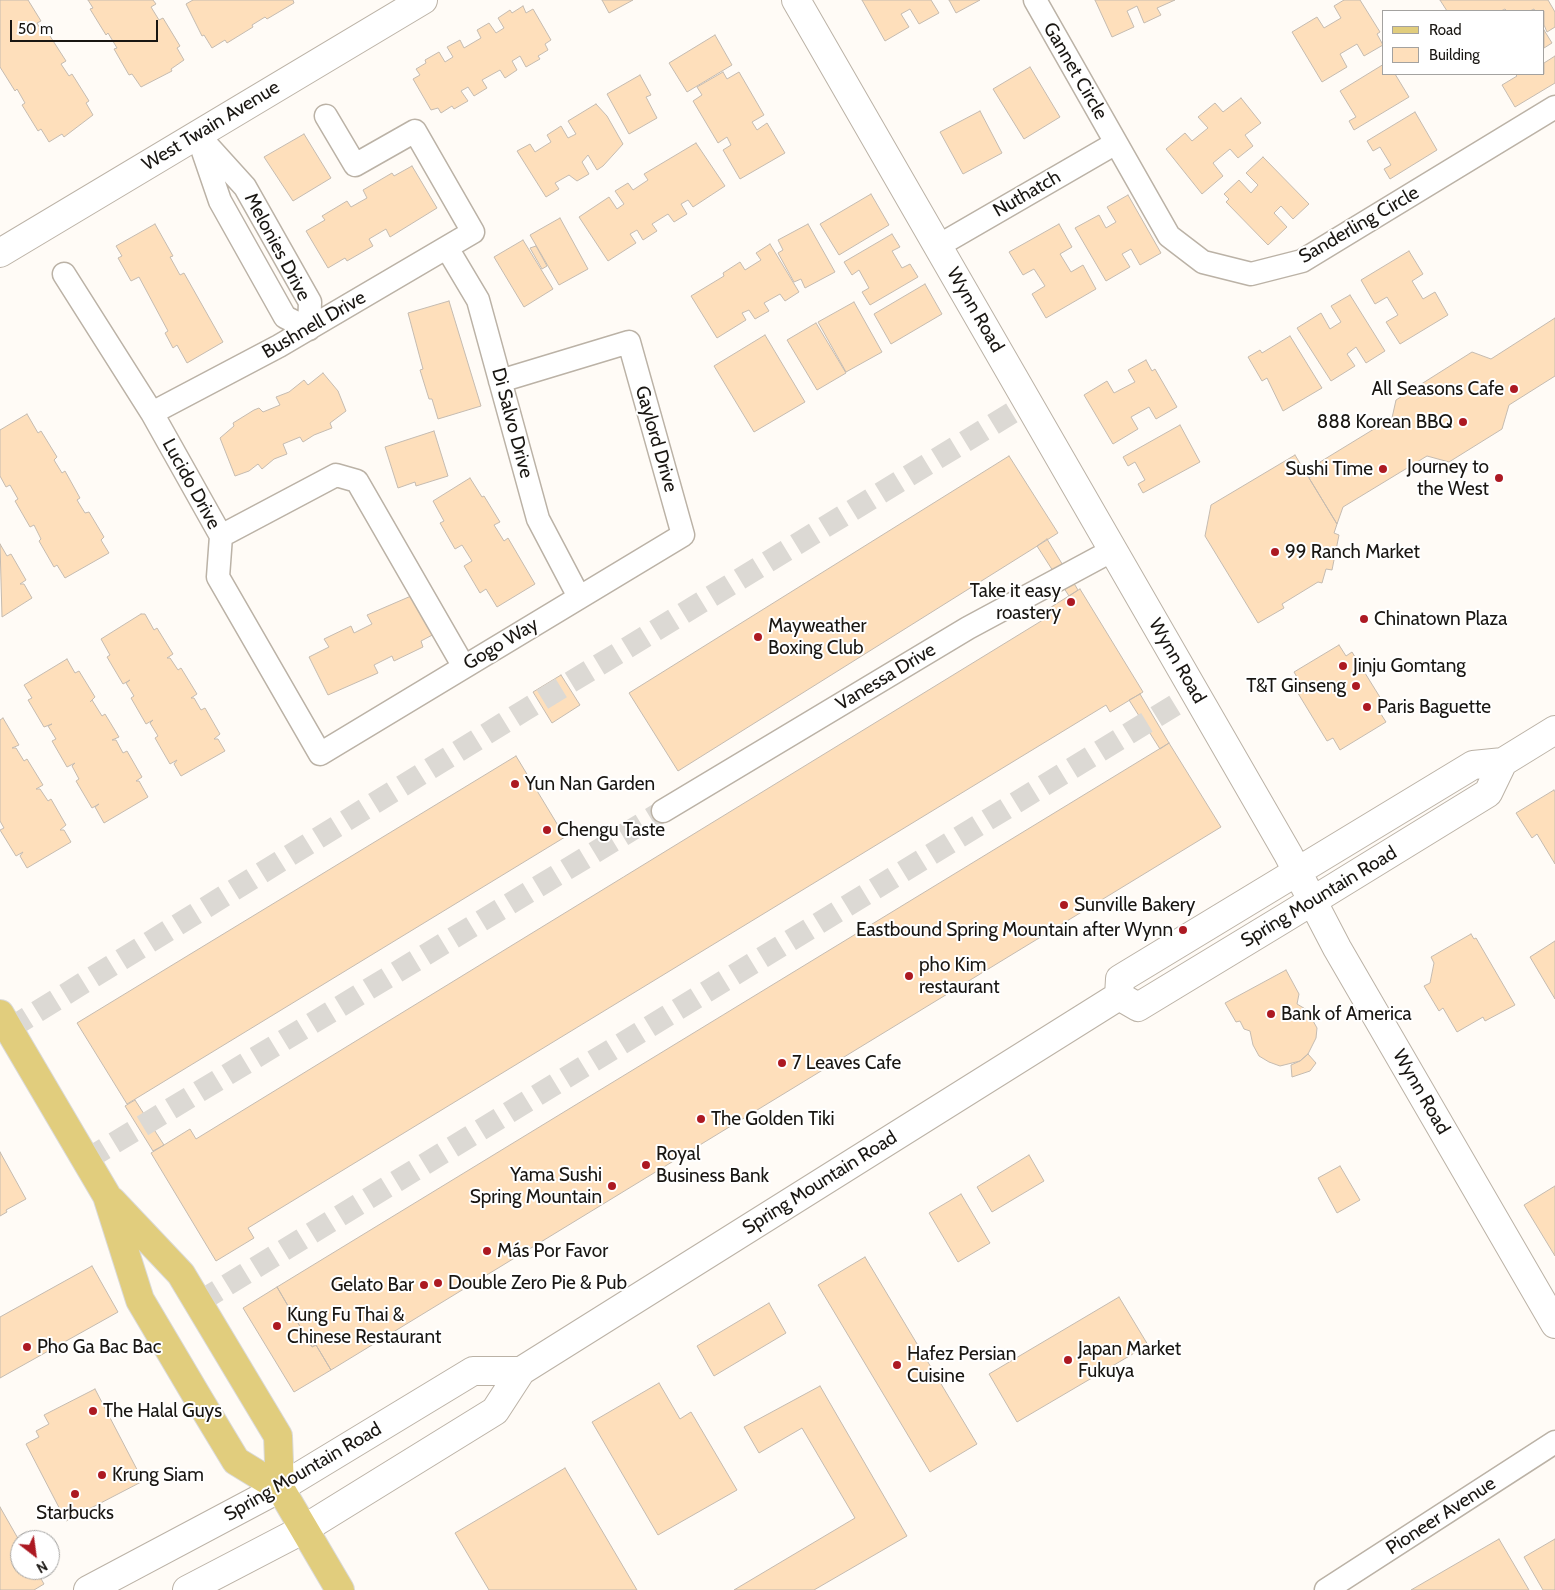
<!DOCTYPE html>
<meta charset="utf-8">
<style>
body{margin:0}
#map{position:relative;width:1555px;height:1590px;overflow:hidden;background:#fffbf6;font-family:Cabin,sans-serif}
canvas{display:block}
.legend{position:absolute;left:1382px;top:10px;width:162px;height:65px;box-sizing:border-box;background:#fff;border:1px solid #a3a2a0;margin:0;padding:6px 9px;list-style:none;font-size:15px;color:#191612}
.legend li{display:flex;align-items:center;gap:10px;height:25px}
.legend b{width:25px;border:1px solid #a3a2a0}
.north{position:absolute;left:10px;top:1530px;width:50px;height:50px;box-sizing:border-box;background:#fff;border:1px solid #a3a2a0;border-radius:50%;rotate:150deg;font-size:14px;font-weight:700;line-height:20px;text-align:center;color:#191612}
.north::after{content:'';display:block;margin:auto;width:18px;height:22px;background:#ac1922;clip-path:polygon(50% 0,100% 100%,50% 72%,0 100%)}
.scale{position:absolute;left:10px;top:20px;width:148px;height:22px;box-sizing:border-box;border:2px solid #191612;border-top:0;padding-left:6px;font-size:15px;line-height:18px;white-space:nowrap;color:#191612;-webkit-text-stroke:4px #fff;paint-order:stroke}
</style>
<div id="map">
<canvas width="1555" height="1590"></canvas>
<ul class="legend">
<li><b style="height:6px;background:#e1cd7d"></b>Road</li>
<li><b style="height:14px;background:#fedfbb"></b>Building</li>
</ul>
<div class="north">N</div>
<div class="scale">50 m</div>
</div>
<script>
const ctx = document.querySelector('canvas').getContext('2d');
ctx.lineJoin = 'round';
function fillPath(path, color) {
  ctx.fillStyle = color;
  ctx.fill(path, 'evenodd');
}
function shape(rows) {
  const path = new Path2D();
  for (const r of rows) {
    path.moveTo(r[0], r[1]);
    for (let i = 2; i < r.length; i += 2) path.lineTo(r[i], r[i + 1]);
  }
  return path;
}
function strokePath(path, color, width, dash) {
  ctx.strokeStyle = color;
  ctx.lineWidth = width;
  ctx.lineCap = dash ? 'butt' : 'round';
  ctx.setLineDash(dash || []);
  ctx.stroke(path);
}
function write(font, color, halo, rows, align = 'center') {
  ctx.font = font + ' Cabin,sans-serif';
  ctx.lineWidth = 4;
  ctx.setLineDash([]);
  ctx.textBaseline = 'middle';
  ctx.strokeStyle = halo;
  ctx.fillStyle = color;
  for (const [text, x, y, turn = 0] of rows) {
    ctx.save();
    ctx.translate(x, y);
    ctx.rotate((+turn || 0) * Math.PI / 180);
    ctx.textAlign = isNaN(turn) ? turn : align;
    if (halo) ctx.strokeText(text, 0, 0);
    ctx.fillText(text, 0, 0);
    ctx.restore();
  }
}
const building = shape([
 [0,0,28,0,41,21,37,23,44,35,48,33,66,61,61,64,69,76,72,74,89,101,86,103,93,115,64,137,62,134,49,142,41,129,38,131,22,105,25,103,17,89,15,91,0,67,0,0],
 [88,0,153,0,156,4,151,7,159,20,163,18,180,46,177,48,184,60,171,69,172,71,141,87,132,74,129,75,114,49,117,48,108,33,106,35,90,9,93,8,88,0],
 [193,0,293,0,294,3,267,19,265,17,252,25,253,27,227,43,225,40,212,48,204,35,202,36,186,4,193,0],
 [602,0,633,0,609,13,602,0],
 [862,0,931,0,939,13,919,24,910,9,901,14,909,27,885,41,862,0],
 [949,0,980,0,956,13,949,0],
 [1095,0,1175,0,1157,8,1161,15,1144,23,1137,6,1127,11,1134,27,1112,37,1095,0],
 [1344,0,1360,0,1380,32,1377,34,1383,45,1364,56,1357,44,1340,54,1347,67,1322,82,1292,32,1317,17,1324,28,1341,18,1334,6,1344,0],
 [1440,0,1548,0,1555,12,1555,27,1547,32,1544,25,1544,11,1535,11,1534,9,1530,11,1507,11,1505,9,1501,11,1447,11,1440,0],
 [523,6,526,13,533,9,551,40,545,44,548,50,538,56,540,59,526,67,520,56,512,61,517,70,505,78,500,70,482,80,487,88,474,96,468,87,461,91,468,101,454,109,452,106,441,113,438,108,431,110,413,79,420,75,416,69,426,63,425,60,439,52,445,62,453,57,447,47,460,40,464,48,481,38,477,30,489,23,496,33,504,28,498,18,510,10,512,13,523,6],
 [1544,30,1552,43,1544,48,1544,30],
 [715,35,732,65,687,92,669,63,715,35],
 [1555,56,1555,83,1515,107,1502,85,1517,76,1515,74,1544,74,1544,63,1555,56],
 [1384,64,1384,74,1395,74,1409,97,1354,130,1349,121,1356,117,1340,91,1384,64],
 [1030,67,1060,117,1024,139,993,89,1030,67],
 [723,72,727,79,739,72,764,115,752,122,757,130,767,123,785,153,740,179,723,150,731,145,727,137,718,143,693,101,702,95,697,87,723,72],
 [640,75,651,95,646,97,657,118,629,134,607,94,640,75],
 [1241,98,1261,123,1245,135,1253,146,1238,158,1230,149,1213,163,1223,176,1202,194,1166,149,1185,133,1192,141,1208,128,1198,117,1215,103,1223,112,1241,98],
 [596,104,607,116,623,144,603,166,597,170,588,155,582,162,589,174,577,181,569,175,555,183,559,189,546,197,517,151,530,144,535,152,551,142,547,135,561,126,568,138,576,134,568,121,596,104],
 [980,111,1002,153,963,174,940,132,980,111],
 [1415,112,1437,150,1390,179,1384,169,1391,165,1380,147,1373,151,1367,141,1415,112],
 [304,134,331,178,293,201,264,157,304,134],
 [696,143,725,186,693,207,688,200,681,204,687,214,674,222,668,214,652,224,657,231,643,240,637,230,630,234,636,243,608,261,579,217,609,197,617,209,624,204,615,191,628,183,633,190,648,180,644,174,696,143],
 [1263,157,1309,204,1293,219,1281,206,1274,213,1287,227,1268,245,1226,202,1229,199,1224,194,1239,180,1251,193,1258,185,1246,173,1263,157],
 [412,166,437,208,390,237,386,229,369,239,373,246,347,261,345,258,328,268,306,231,325,220,322,216,347,201,351,207,367,198,363,190,392,173,394,176,412,166],
 [871,194,889,225,839,255,820,224,871,194],
 [1128,195,1161,253,1140,265,1131,249,1122,254,1130,267,1106,281,1075,228,1099,215,1106,228,1116,222,1107,207,1128,195],
 [560,218,588,269,559,285,530,235,560,218],
 [155,224,173,256,170,257,180,275,184,273,223,342,187,363,177,345,173,348,165,333,168,331,139,277,131,281,118,258,122,256,116,246,155,224],
 [808,224,835,272,805,288,801,279,794,282,778,253,783,250,778,240,808,224],
 [1059,224,1072,247,1060,254,1071,272,1083,265,1096,289,1046,318,1032,294,1045,286,1034,269,1023,275,1009,252,1059,224],
 [892,234,900,247,892,251,902,268,910,264,918,277,870,305,862,292,869,288,859,270,852,275,844,262,892,234],
 [523,240,553,289,524,307,494,257,523,240],
 [770,244,799,292,785,301,780,294,764,303,769,311,755,319,749,310,742,313,746,320,717,338,691,296,724,276,723,273,740,262,745,270,761,260,756,253,770,244],
 [536,246,547,266,542,269,530,248,536,246],
 [1409,251,1423,274,1412,281,1423,299,1435,292,1448,315,1400,344,1386,322,1398,315,1387,297,1375,304,1361,280,1409,251],
 [925,284,942,314,891,344,874,314,925,284],
 [1350,295,1385,351,1366,363,1356,347,1347,354,1355,366,1331,381,1297,328,1321,313,1330,329,1341,322,1331,306,1350,295],
 [449,301,481,406,438,419,432,399,429,399,420,370,423,369,408,313,449,301],
 [854,302,882,352,846,372,818,322,854,302],
 [1555,318,1555,376,1509,405,1502,429,1449,462,1427,456,1343,507,1337,524,1309,478,1323,468,1320,462,1392,418,1396,400,1472,352,1491,359,1555,318],
 [816,323,846,373,817,390,787,340,816,323],
 [765,335,805,402,754,432,714,366,765,335],
 [1290,336,1322,388,1283,411,1267,378,1262,381,1248,357,1260,350,1262,353,1290,336],
 [1146,360,1152,371,1155,369,1177,407,1156,419,1149,407,1131,417,1138,429,1113,444,1084,395,1107,381,1114,393,1135,382,1128,370,1146,360],
 [323,373,338,391,346,411,330,423,332,428,314,435,303,442,300,437,283,444,287,454,274,459,262,469,258,464,249,471,235,476,220,438,234,426,233,423,254,410,259,408,263,412,280,405,276,397,289,392,304,380,308,385,323,373],
 [27,414,38,433,41,431,57,457,54,460,62,473,65,471,80,498,77,500,85,513,89,512,104,537,101,540,109,553,65,578,57,565,54,567,39,541,41,539,34,525,30,527,15,501,18,499,10,485,6,487,0,476,0,430,27,414],
 [1180,425,1200,462,1143,493,1138,484,1145,480,1135,462,1128,466,1123,457,1180,425],
 [434,431,448,476,416,486,415,482,398,488,385,447,434,431],
 [1295,455,1337,524,1334,533,1339,535,1332,570,1326,569,1322,583,1318,582,1282,604,1284,608,1258,623,1205,536,1211,505,1295,455],
 [1009,456,1058,533,678,771,629,693,1009,456],
 [470,478,482,497,484,496,500,522,494,525,504,541,508,538,535,584,497,607,486,589,480,593,464,566,472,561,462,545,455,549,440,523,444,521,433,501,470,478],
 [1047,539,1078,590,1069,596,1037,546,1047,539],
 [0,544,7,556,11,554,26,580,20,584,24,584,32,598,2,617,0,544],
 [1080,589,1143,692,1110,712,1106,705,248,1228,254,1238,216,1261,151,1153,190,1129,196,1139,1051,615,1048,609,1080,589],
 [418,593,438,632,421,641,423,647,394,661,392,656,374,665,378,673,328,695,309,657,329,647,324,639,351,626,354,633,372,624,367,615,418,593],
 [141,614,145,614,154,630,157,628,173,654,167,658,170,658,178,670,181,668,197,694,191,698,194,698,201,710,205,708,220,734,214,739,218,739,225,751,181,776,174,764,177,760,170,764,155,738,158,736,150,723,153,720,146,724,131,698,134,696,126,683,130,680,123,684,107,657,110,655,101,639,141,614],
 [1339,645,1346,656,1352,652,1386,707,1379,711,1386,722,1340,750,1333,738,1327,741,1296,690,1302,686,1294,672,1339,645],
 [67,659,75,673,79,671,95,697,90,702,92,700,102,716,105,714,119,737,112,740,116,740,123,753,127,751,142,777,136,781,139,781,148,797,104,823,95,807,99,804,92,808,76,781,79,779,72,766,75,763,67,767,52,741,56,739,48,726,52,724,44,727,28,700,32,698,24,685,67,659],
 [561,675,580,705,552,723,533,692,561,675],
 [1140,694,1169,743,1160,749,1129,700,1140,694],
 [3,718,19,745,12,748,16,748,24,761,27,759,43,785,36,789,40,789,48,801,51,799,66,825,60,830,64,830,71,842,27,868,20,856,23,852,16,856,0,830,4,828,0,821,0,720,3,718],
 [1169,743,1221,827,331,1370,316,1345,312,1347,277,1287,1169,743],
 [516,756,565,837,127,1104,77,1023,516,756],
 [1554,790,1555,792,1555,864,1537,834,1532,838,1516,813,1554,790],
 [1471,934,1474,939,1476,938,1515,1005,1485,1021,1483,1017,1457,1032,1443,1008,1439,1011,1424,986,1430,983,1434,963,1431,957,1471,934],
 [1555,941,1555,999,1530,957,1555,941],
 [1286,970,1299,994,1297,1004,1307,1010,1317,1028,1316,1038,1308,1054,1300,1061,1280,1066,1269,1062,1259,1056,1253,1045,1250,1031,1244,1029,1240,1021,1236,1022,1225,1003,1286,970],
 [1308,1054,1316,1063,1310,1071,1292,1077,1291,1065,1300,1061,1308,1054],
 [135,1100,164,1145,153,1151,125,1106,135,1100],
 [0,1152,26,1199,6,1210,7,1212,0,1216,0,1152],
 [1029,1155,1044,1181,992,1212,977,1187,1029,1155],
 [1340,1166,1360,1200,1337,1213,1318,1178,1340,1166],
 [1555,1186,1555,1256,1524,1205,1555,1186],
 [961,1194,990,1243,958,1262,929,1213,961,1194],
 [865,1257,977,1444,930,1472,818,1285,865,1257],
 [92,1266,118,1312,0,1378,0,1317,92,1266],
 [277,1287,312,1347,316,1345,331,1370,294,1392,243,1308,277,1287],
 [1119,1297,1148,1345,1017,1422,989,1374,1119,1297],
 [769,1303,786,1333,714,1376,697,1346,769,1303],
 [659,1383,680,1419,691,1412,737,1490,658,1535,592,1422,659,1383],
 [820,1386,907,1536,814,1590,734,1590,855,1518,802,1428,759,1453,744,1427,820,1386],
 [95,1389,143,1481,66,1521,26,1444,39,1437,36,1431,49,1424,44,1415,95,1389],
 [565,1468,637,1590,489,1590,455,1533,565,1468],
 [0,1507,20,1542,20,1570,36,1570,44,1584,34,1590,0,1590,0,1507],
 [1499,1539,1529,1590,1411,1590,1499,1539],
 [1555,1539,1555,1590,1543,1590,1524,1557,1555,1539]
]);
const streetTunnel = shape([
 [9,1029,525,710,1028,403],
 [86,1160,663,811],
 [199,1302,1195,693]
]);
const street = shape([
 [1035,0,1169,236,1203,262,1251,274,1302,261,1555,107],
 [197,134,245,187,310,302,309,329,285,317,220,201,197,134],
 [938,246,1116,143],
 [447,248,478,300,538,519,579,597],
 [64,274,152,413,221,536,218,577,320,754,683,535,629,342,500,381],
 [152,413,279,346,473,232,415,131,355,165,326,116],
 [221,536,336,475,357,481,464,667],
 [663,811,968,628,1113,550],
 [1326,1590,1555,1442]
]);
const secondary = shape([
 [796,0,1288,854,1337,948,1555,1324],
 [0,253,423,0],
 [1119,996,1120,979,1473,765,1503,762,1555,730],
 [1119,996,1138,1007,1288,916,1488,793,1503,762],
 [88,1590,280,1488,473,1371,521,1371],
 [187,1590,304,1529,495,1411,521,1371,1119,996]
]);
const primary = shape([
 [0,1014,107,1196,140,1300,198,1398,236,1461,280,1488],
 [112,1201,181,1274,278,1436,280,1488,340,1590]
]);
const markers = [
 [1514,389,5,"#ac1922"],
 [1463,422,5,"#ac1922"],
 [1383,469,5,"#ac1922"],
 [1499,478,5,"#ac1922"],
 [1275,552,5,"#ac1922"],
 [1071,602,5,"#ac1922"],
 [1364,619,5,"#ac1922"],
 [758,637,5,"#ac1922"],
 [1343,666,5,"#ac1922"],
 [1356,686,5,"#ac1922"],
 [1367,707,5,"#ac1922"],
 [515,784,5,"#ac1922"],
 [547,830,5,"#ac1922"],
 [1064,905,5,"#ac1922"],
 [1183,930,5,"#ac1922"],
 [909,976,5,"#ac1922"],
 [1271,1014,5,"#ac1922"],
 [782,1063,5,"#ac1922"],
 [701,1119,5,"#ac1922"],
 [646,1165,5,"#ac1922"],
 [612,1186,5,"#ac1922"],
 [487,1251,5,"#ac1922"],
 [438,1283,5,"#ac1922"],
 [424,1285,5,"#ac1922"],
 [277,1326,5,"#ac1922"],
 [27,1347,5,"#ac1922"],
 [1068,1360,5,"#ac1922"],
 [897,1365,5,"#ac1922"],
 [93,1411,5,"#ac1922"],
 [102,1475,5,"#ac1922"],
 [75,1494,5,"#ac1922"]
];
const streetNames = [
 ["Gannet Circle",1075,71,60],
 ["West Twain Avenue",211,126,-31],
 ["Nuthatch",1027,194,-30],
 ["Sanderling Circle",1359,225,-30],
 ["Melonies Drive",277,247,62],
 ["Wynn Road",975,310,60],
 ["Bushnell Drive",314,325,-30],
 ["Di Salvo Drive",512,423,75],
 ["Gaylord Drive",656,439,74],
 ["Lucido Drive",191,484,61],
 ["Gogo Way",501,644,-31],
 ["Wynn Road",1177,661,60],
 ["Vanessa Drive",886,677,-31],
 ["Spring Mountain Road",1319,897,-31],
 ["Wynn Road",1421,1092,60],
 ["Spring Mountain Road",820,1183,-32],
 ["Spring Mountain Road",303,1472,-30],
 ["Pioneer Avenue",1441,1516,-33]
];
const poiNames = [
 ["All Seasons Cafe",1504,389,"right"],
 ["888 Korean BBQ",1453,422,"right"],
 ["Journey to",1489,467,"right"],
 ["the West",1489,489,"right"],
 ["Sushi Time",1373,469,"right"],
 ["99 Ranch Market",1285,552],
 ["Take it easy",1061,591,"right"],
 ["roastery",1061,613,"right"],
 ["Chinatown Plaza",1374,619],
 ["Mayweather",768,626],
 ["Boxing Club",768,648],
 ["Jinju Gomtang",1353,666],
 ["T&T Ginseng",1346,686,"right"],
 ["Paris Baguette",1377,707],
 ["Yun Nan Garden",525,784],
 ["Chengu Taste",557,830],
 ["Sunville Bakery",1074,905],
 ["Eastbound Spring Mountain after Wynn",1173,930,"right"],
 ["pho Kim",919,965],
 ["restaurant",919,987],
 ["Bank of America",1281,1014],
 ["7 Leaves Cafe",792,1063],
 ["The Golden Tiki",711,1119],
 ["Royal",656,1154],
 ["Business Bank",656,1176],
 ["Yama Sushi",602,1175,"right"],
 ["Spring Mountain",602,1197,"right"],
 ["Más Por Favor",497,1251],
 ["Double Zero Pie & Pub",448,1283],
 ["Gelato Bar",414,1285,"right"],
 ["Kung Fu Thai &",287,1315],
 ["Chinese Restaurant",287,1337],
 ["Pho Ga Bac Bac",37,1347],
 ["Japan Market",1078,1349],
 ["Fukuya",1078,1371],
 ["Hafez Persian",907,1354],
 ["Cuisine",907,1376],
 ["The Halal Guys",103,1411],
 ["Krung Siam",112,1475],
 ["Starbucks",75,1513,"center"]
];
fillPath(building, '#fedfbb');
strokePath(building, '#c5bbb0', 1);
strokePath(streetTunnel, '#dcd9d4', 22, [22, 11]);
strokePath(street, '#bbb2a6', 25);
strokePath(secondary, '#bbb2a6', 30);
strokePath(primary, '#dadad9', 30);
strokePath(street, '#fff', 22);
strokePath(secondary, '#fff', 28);
strokePath(primary, '#e1cd7d', 28);
for (const [x, y, r, color] of markers) {
  const dot = new Path2D();
  dot.arc(x, y, r, 0, 2 * Math.PI);
  ctx.fillStyle = color;
  ctx.fill(dot);
  strokePath(dot, '#fff', 2);
}
write('19px', '#191612', '#fff', streetNames);
write('19px', '#191612', '#fff', poiNames, 'left');
</script>
